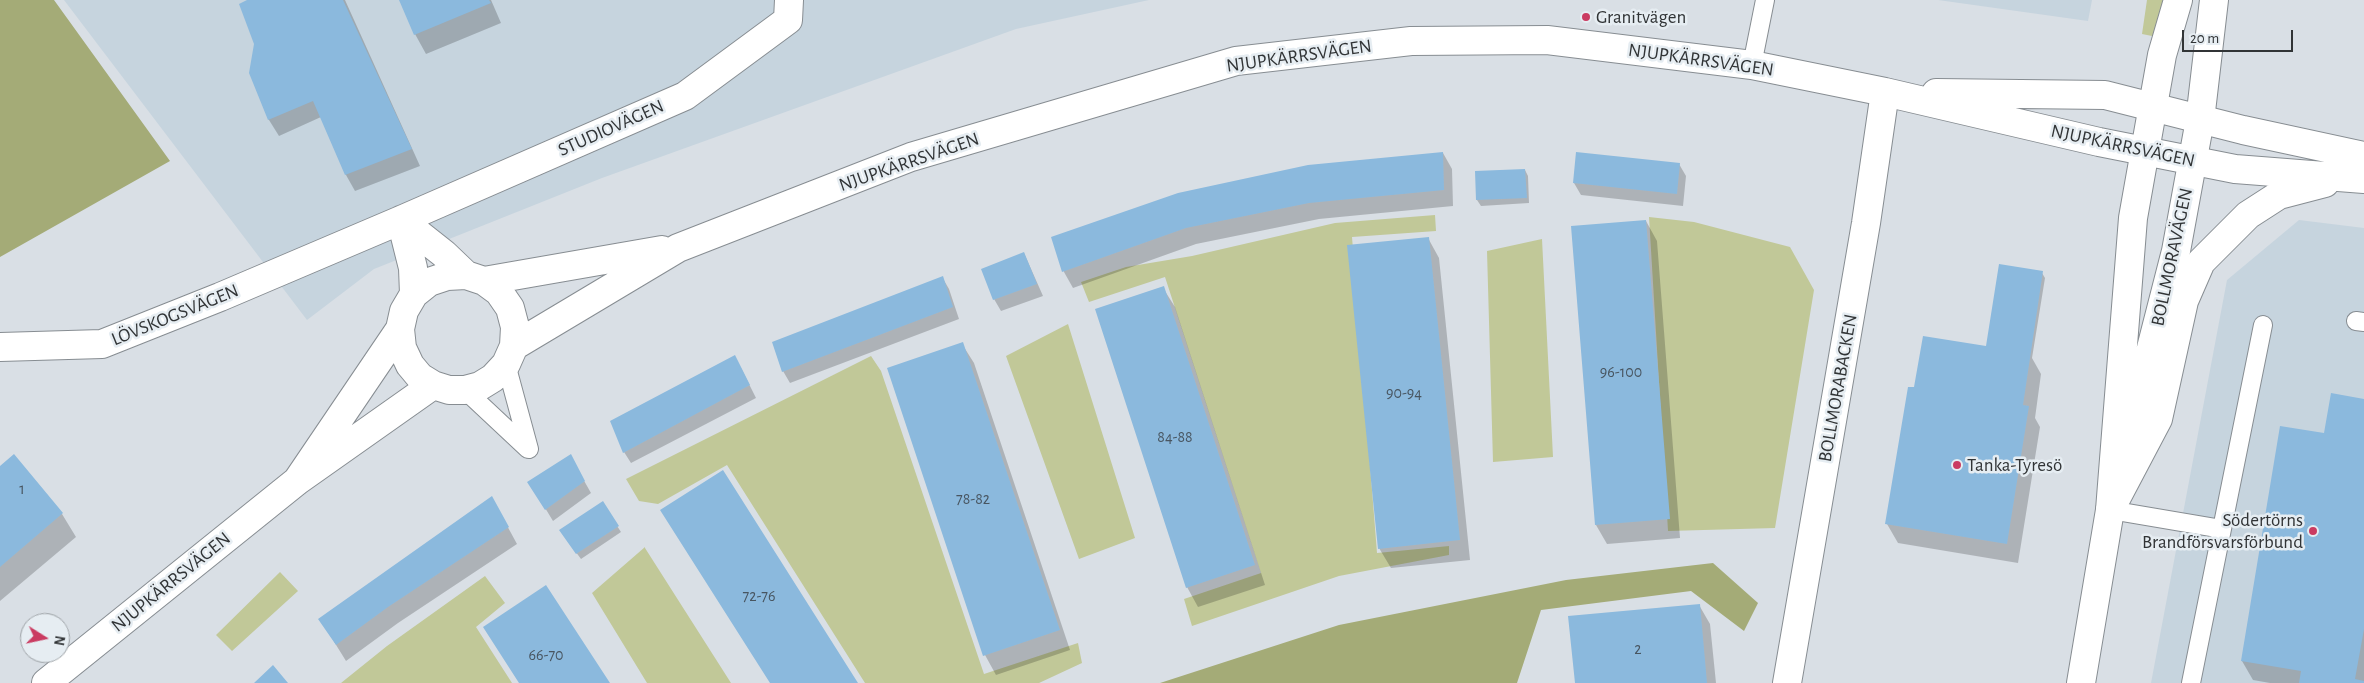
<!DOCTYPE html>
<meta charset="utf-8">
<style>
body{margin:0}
#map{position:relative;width:2364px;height:683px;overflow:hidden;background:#d9dfe5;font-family:"Alegreya Sans",sans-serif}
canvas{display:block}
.north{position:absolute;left:20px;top:613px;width:50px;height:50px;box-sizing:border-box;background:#e6edf2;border:1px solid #9ea3a7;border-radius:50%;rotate:100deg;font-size:14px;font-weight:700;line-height:20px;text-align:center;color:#313436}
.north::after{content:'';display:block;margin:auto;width:18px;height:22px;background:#ca3b61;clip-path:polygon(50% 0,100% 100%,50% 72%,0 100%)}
.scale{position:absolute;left:2182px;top:30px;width:111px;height:22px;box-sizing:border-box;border:2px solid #313436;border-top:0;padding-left:6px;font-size:15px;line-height:18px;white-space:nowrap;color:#313436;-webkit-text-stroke:4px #e6edf2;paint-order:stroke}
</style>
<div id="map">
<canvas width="2364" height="683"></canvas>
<div class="north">N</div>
<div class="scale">20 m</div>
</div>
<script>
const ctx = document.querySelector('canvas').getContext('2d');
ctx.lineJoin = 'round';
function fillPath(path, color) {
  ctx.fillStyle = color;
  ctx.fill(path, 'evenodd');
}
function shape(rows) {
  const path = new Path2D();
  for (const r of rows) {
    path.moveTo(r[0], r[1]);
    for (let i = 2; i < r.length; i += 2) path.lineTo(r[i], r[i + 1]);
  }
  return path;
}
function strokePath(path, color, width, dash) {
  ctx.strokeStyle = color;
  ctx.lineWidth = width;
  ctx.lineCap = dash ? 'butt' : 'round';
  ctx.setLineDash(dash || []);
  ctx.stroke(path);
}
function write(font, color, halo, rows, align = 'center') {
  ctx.font = font + ' "Alegreya Sans",sans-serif';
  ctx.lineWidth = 5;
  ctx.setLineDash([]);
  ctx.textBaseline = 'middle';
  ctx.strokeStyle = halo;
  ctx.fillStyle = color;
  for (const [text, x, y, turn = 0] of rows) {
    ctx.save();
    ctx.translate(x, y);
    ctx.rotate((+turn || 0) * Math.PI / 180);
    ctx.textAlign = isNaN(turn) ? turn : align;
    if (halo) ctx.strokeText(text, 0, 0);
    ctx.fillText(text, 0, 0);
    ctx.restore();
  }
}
const built = shape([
 [64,0,1149,0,1016,29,602,178,374,269,307,320],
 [1938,0,2092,0,2088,21],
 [2299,220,2364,228,2364,683,2151,683,2227,280]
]);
const green = shape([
 [2147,0,2164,0,2157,37,2142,34],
 [1435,215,1436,231,1352,237,1377,553,1449,546,1449,555,1339,576,1192,626,1184,599,1261,573,1165,277,1089,302,1081,282,1126,267,1192,256,1335,223],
 [1649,217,1694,222,1790,247,1814,290,1775,528,1668,531],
 [1542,239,1553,457,1493,462,1487,251],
 [1068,324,1135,538,1079,559,1006,356],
 [871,356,881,371,984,674,1078,643,1082,663,1039,683,865,683,727,465,658,504,639,501,626,479],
 [645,547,645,548,731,683,647,683,592,593],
 [280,572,298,591,232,651,216,635],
 [485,576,505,603,476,627,512,683,341,683,387,646]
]);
const forest = shape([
 [0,0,54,0,170,161,0,257],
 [1713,563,1758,603,1744,631,1691,591,1541,610,1517,683,1160,683,1339,625,1566,580]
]);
const shadow = shape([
 [248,0,345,0,420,166,355,191,346,175,321,117,279,136,269,120,250,73,255,44],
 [401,0,491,0,501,23,426,54,415,34],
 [1443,153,1452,169,1453,206,1319,219,1196,244,1073,288,1064,272,1053,237],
 [1679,164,1686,176,1683,206,1581,195,1574,183],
 [1525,170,1528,176,1529,203,1481,206,1477,200,1476,172],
 [1646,221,1657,241,1680,538,1607,544,1596,525],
 [1428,238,1439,258,1470,560,1391,568,1379,548],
 [1024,253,1043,296,1001,311,994,299],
 [2042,273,2045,278,2032,358,2041,374,2035,418,2040,427,2018,563,1898,543,1887,524,1915,389,1987,347],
 [942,277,949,289,959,319,790,383,783,371],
 [1163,288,1175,307,1265,585,1198,607,1187,587],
 [962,344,974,363,1070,650,996,675,985,655],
 [741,368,756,398,631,463,624,452],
 [2364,400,2364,683,2270,683,2253,680,2242,661,2325,434],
 [570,456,591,493,553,521,536,493],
 [0,468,62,514,76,537,0,601],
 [492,498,517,544,398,623,346,661,320,619],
 [602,503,621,532,581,559,564,536],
 [1699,605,1710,624,1716,683,1576,683]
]);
const building = shape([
 [247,0,343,0,412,149,345,175,313,101,268,120,249,73,254,44,239,4],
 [399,0,489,0,491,3,414,35],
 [1443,152,1444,190,1309,203,1186,228,1062,272,1051,237,1178,193,1308,165],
 [1576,152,1680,163,1677,194,1573,183],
 [1525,169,1527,198,1476,200,1475,171],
 [1646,220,1670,519,1595,525,1571,226],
 [1429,237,1460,540,1378,549,1347,245],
 [1024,252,1037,284,993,300,981,269],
 [1999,264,2043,271,2023,405,2029,406,2007,544,1885,524,1908,387,1914,387,1923,336,1986,346],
 [943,276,953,307,782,372,772,342],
 [1164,286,1255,565,1186,588,1095,309],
 [963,342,1060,630,983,656,887,368],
 [735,355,750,385,623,453,610,421],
 [2331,393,2364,399,2364,629,2355,679,2364,681,2364,683,2299,683,2301,671,2241,661,2280,426,2324,433],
 [14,454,63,513,0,567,0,466],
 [571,454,585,481,545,510,527,482],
 [723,470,858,683,770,683,660,510],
 [492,496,509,527,388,607,336,645,318,619],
 [603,501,619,526,576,554,559,530],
 [546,585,610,683,519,683,483,627],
 [1700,604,1707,683,1575,683,1568,616],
 [273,665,288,683,254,683]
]);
const lane = shape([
 [1752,65,1765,0],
 [2356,321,2364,322],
 [506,364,529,449],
 [465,390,528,449],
 [2110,510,2222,529],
 [2191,683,2263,325]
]);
const street = shape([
 [1936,93,2105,95,2243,130,2364,156],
 [401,220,444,254,466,275],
 [401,220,413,268,414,294],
 [484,281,662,250],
 [514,346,678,248,911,157,1236,61,1411,41,1547,40,1752,65,1885,92,2099,142,2235,169,2364,179],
 [0,347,102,344,220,297,401,220,685,96,788,20,789,0],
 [297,481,400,329,404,311,414,294,429,282,447,276,466,275,484,281,499,292,510,308,515,327,514,346,506,364,493,378,480,386,465,390,449,390,433,385,420,377,410,365,402,348,400,329],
 [2110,510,2158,419,2184,301,2201,262,2248,215,2279,195,2325,183],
 [46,683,297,481,433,385],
 [1787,683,1866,223,1885,92]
]);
const secondary = shape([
 [2128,438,2176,251,2200,120,2214,0],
 [2081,683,2110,510,2133,218,2162,55,2178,0]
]);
const markers = [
 [1586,17,5,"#ca3b61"],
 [1957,465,5,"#ca3b61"],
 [2313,531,5,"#ca3b61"]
];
const numberNames = [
 ["96-100",1621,372],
 ["90-94",1404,393],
 ["84-88",1175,437],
 ["1",22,489],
 ["78-82",973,499],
 ["72-76",759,596],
 ["2",1638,649],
 ["66-70",546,655]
];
const poiNames = [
 ["Granitvägen",1596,17],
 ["Tanka-Tyresö",1967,465],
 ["Södertörns",2303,520,"right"],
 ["Brandförsvarsförbund",2303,542,"right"]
];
const streetNames = [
 ["NJUPKÄRRSVÄGEN",1299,56,-8],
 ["NJUPKÄRRSVÄGEN",1701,60,8],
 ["STUDIOVÄGEN",611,128,-24],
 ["NJUPKÄRRSVÄGEN",2123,146,12],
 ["NJUPKÄRRSVÄGEN",909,162,-19],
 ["BOLLMORAVÄGEN",2172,257,-78],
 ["LÖVSKOGSVÄGEN",175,315,-22],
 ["BOLLMORABACKEN",1838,388,-80],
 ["NJUPKÄRRSVÄGEN",171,582,-39]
];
fillPath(built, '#c6d4de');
fillPath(green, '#c1c898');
fillPath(forest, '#a4ab77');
fillPath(shadow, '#0003');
fillPath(building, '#8bb9dd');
strokePath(lane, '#878d92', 20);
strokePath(street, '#878d92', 30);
strokePath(secondary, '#878d92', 30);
strokePath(lane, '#fff', 18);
strokePath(street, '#fff', 28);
strokePath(secondary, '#fff', 28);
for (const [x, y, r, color] of markers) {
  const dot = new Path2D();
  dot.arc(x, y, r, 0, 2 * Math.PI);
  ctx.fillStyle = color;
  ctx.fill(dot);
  strokePath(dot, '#e6edf2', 2);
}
write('16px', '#485560', null, numberNames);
write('19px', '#313436', '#e6edf2', poiNames, 'left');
write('19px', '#313436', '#e6edf2', streetNames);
</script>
